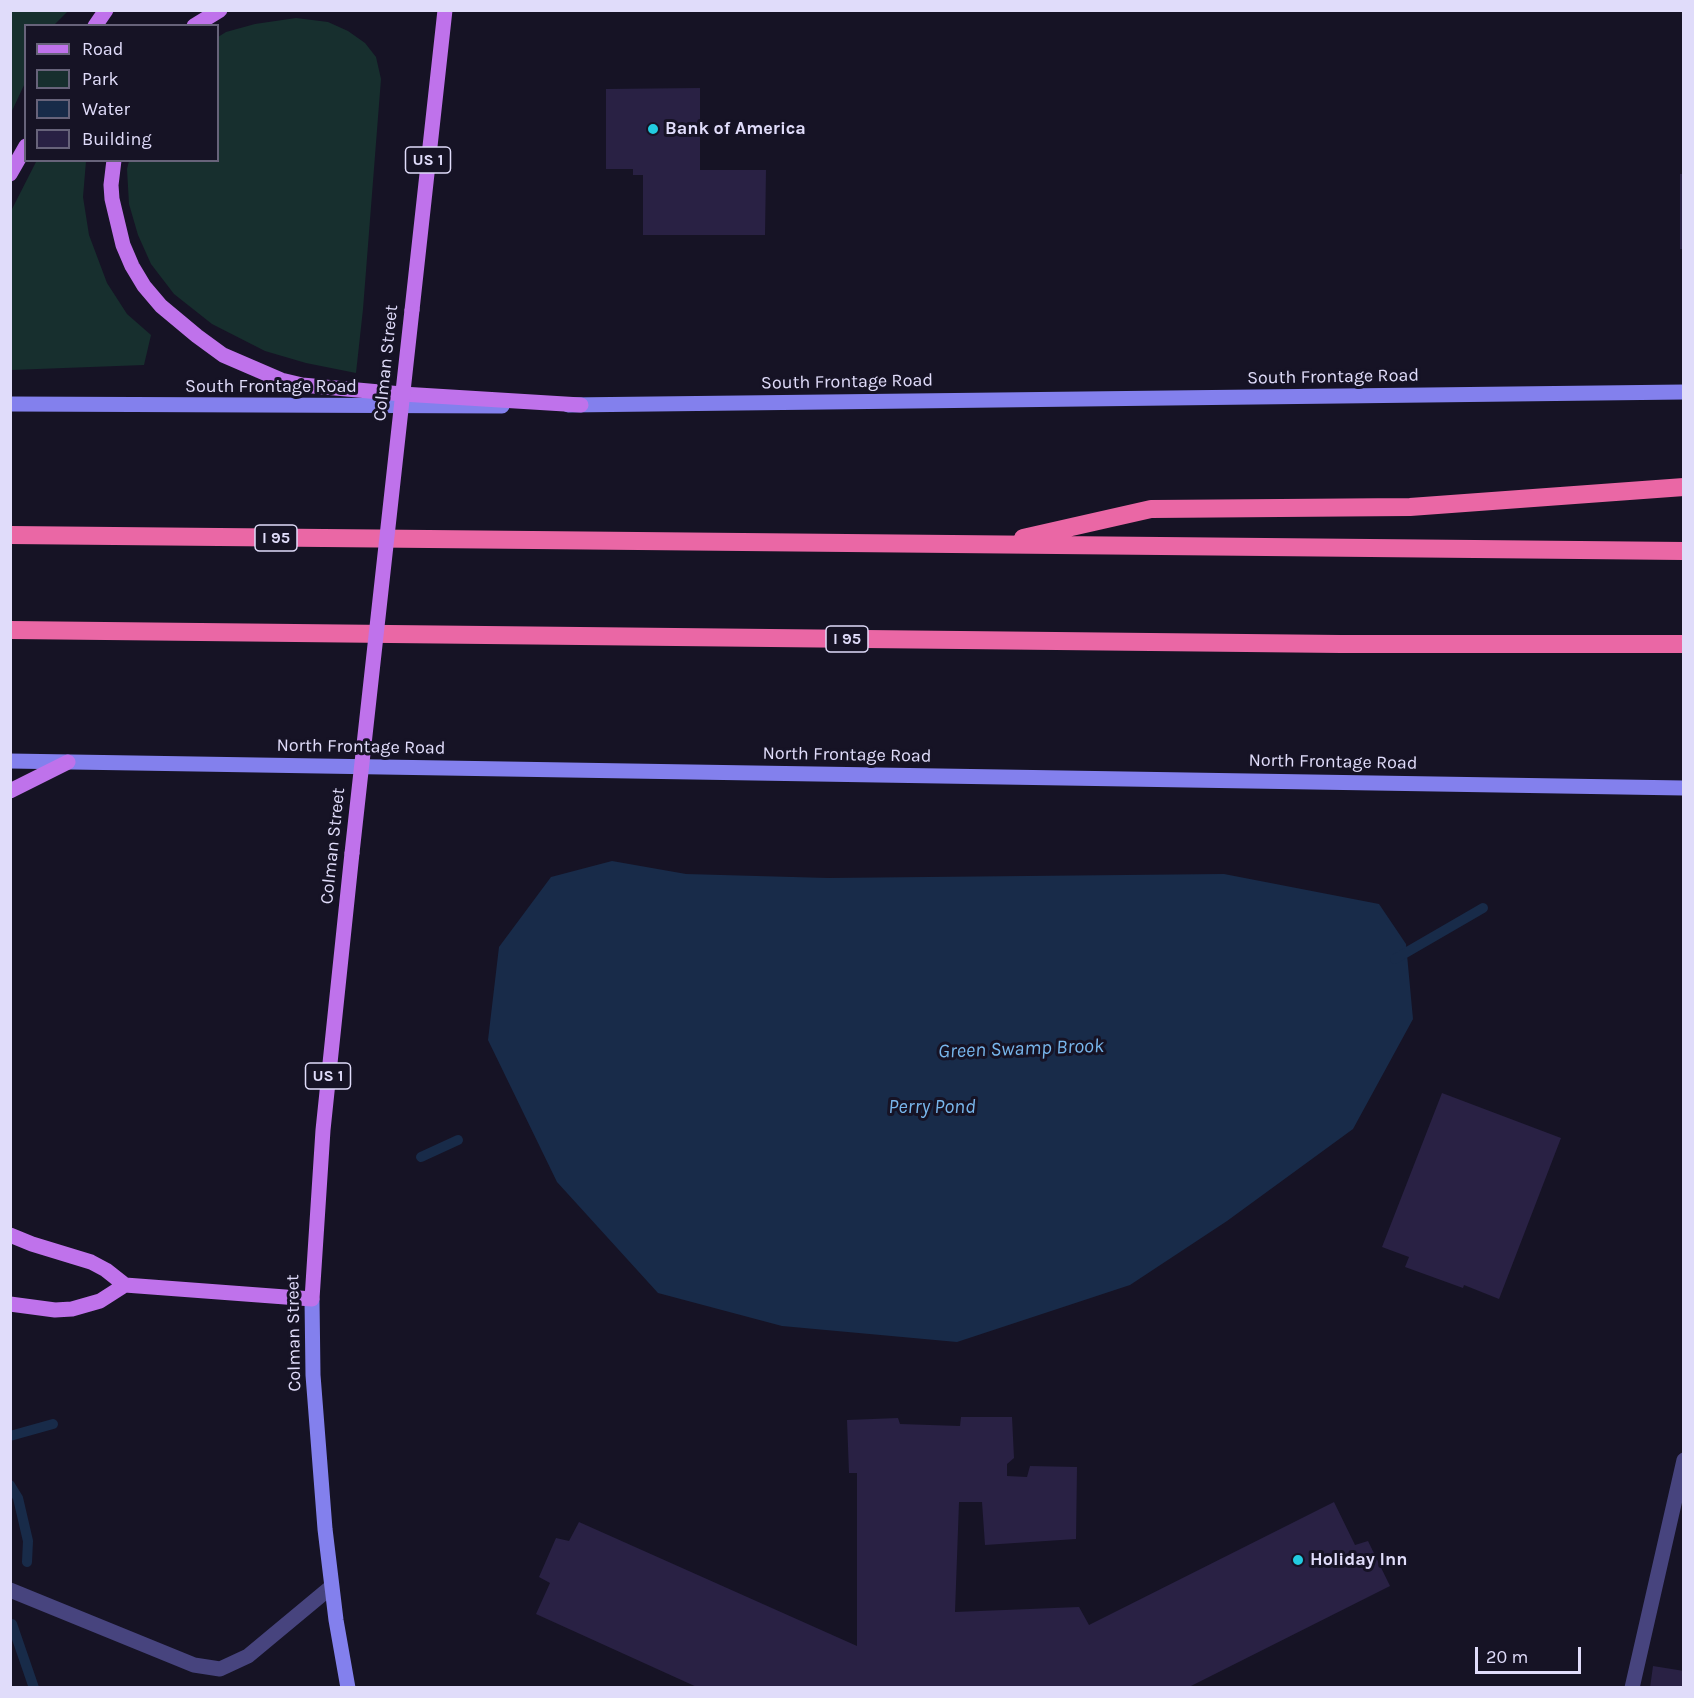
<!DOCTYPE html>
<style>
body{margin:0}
#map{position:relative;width:1694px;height:1698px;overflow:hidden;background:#161325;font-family:Karla,sans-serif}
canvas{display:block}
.frame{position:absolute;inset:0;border:12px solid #e0dcfa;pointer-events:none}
.legend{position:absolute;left:24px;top:24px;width:195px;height:138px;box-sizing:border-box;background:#161325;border:2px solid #67637a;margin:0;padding:8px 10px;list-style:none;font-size:18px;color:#e0dcfa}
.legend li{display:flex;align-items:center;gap:12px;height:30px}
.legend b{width:30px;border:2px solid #67637a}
.scale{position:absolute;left:1475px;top:1647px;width:106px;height:27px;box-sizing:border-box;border:3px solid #e0dcfa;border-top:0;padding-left:8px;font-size:18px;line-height:21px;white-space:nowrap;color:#e0dcfa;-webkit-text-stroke:4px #161325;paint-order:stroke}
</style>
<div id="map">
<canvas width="1694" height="1698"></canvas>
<div class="frame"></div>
<ul class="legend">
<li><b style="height:8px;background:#bf72eb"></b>Road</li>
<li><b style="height:16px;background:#172f2e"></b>Park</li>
<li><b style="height:16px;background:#182b49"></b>Water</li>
<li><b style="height:16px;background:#292144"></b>Building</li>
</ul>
<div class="scale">20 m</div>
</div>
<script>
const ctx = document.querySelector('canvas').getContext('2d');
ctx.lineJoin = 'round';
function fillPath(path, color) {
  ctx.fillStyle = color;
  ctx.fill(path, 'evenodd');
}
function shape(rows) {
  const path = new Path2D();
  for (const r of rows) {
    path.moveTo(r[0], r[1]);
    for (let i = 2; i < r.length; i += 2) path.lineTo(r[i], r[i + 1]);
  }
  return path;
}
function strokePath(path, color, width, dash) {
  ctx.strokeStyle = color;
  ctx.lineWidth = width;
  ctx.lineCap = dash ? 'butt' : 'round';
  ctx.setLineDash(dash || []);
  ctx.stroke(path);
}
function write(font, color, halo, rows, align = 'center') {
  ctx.font = font + ' Karla,sans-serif';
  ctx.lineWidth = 6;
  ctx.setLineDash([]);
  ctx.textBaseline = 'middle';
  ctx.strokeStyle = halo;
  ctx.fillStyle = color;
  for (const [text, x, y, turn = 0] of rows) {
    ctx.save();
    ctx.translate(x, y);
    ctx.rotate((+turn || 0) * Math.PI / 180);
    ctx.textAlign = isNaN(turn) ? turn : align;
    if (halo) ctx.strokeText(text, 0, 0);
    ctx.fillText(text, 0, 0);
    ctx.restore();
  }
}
const green = shape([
 [10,11,68,11,54,25,26,26,25,83,11,113],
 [296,18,328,22,348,31,365,43,376,57,381,79,363,309,356,373,306,363,265,351,212,324,174,294,151,264,138,235,129,204,127,169,129,161,218,160,218,37,226,32,255,24],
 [37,160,86,161,83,197,89,235,107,283,127,314,151,335,144,365,11,370,11,211]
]);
const water = shape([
 [612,861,686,874,828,878,1224,874,1379,904,1406,944,1413,1019,1353,1129,1227,1221,1130,1285,957,1342,782,1326,658,1293,557,1182,488,1040,499,947,551,877]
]);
const stream = shape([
 [1395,959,1483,908],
 [421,1157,458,1140],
 [10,1436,53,1424],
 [10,1485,18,1498,28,1541,27,1562],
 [12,1624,34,1688]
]);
const building = shape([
 [700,88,700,170,766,170,765,235,643,235,643,175,633,175,633,169,606,169,606,89],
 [1680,174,1684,174,1684,249,1680,249],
 [1442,1093,1561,1138,1499,1299,1464,1285,1463,1288,1405,1267,1409,1257,1382,1247],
 [961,1417,1012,1417,1014,1458,1007,1464,1007,1476,1027,1477,1030,1466,1077,1467,1076,1539,985,1545,982,1502,959,1502,955,1612,1079,1607,1089,1625,1334,1502,1355,1545,1368,1541,1390,1586,1187,1688,699,1688,536,1614,550,1583,539,1577,556,1538,569,1541,579,1522,857,1646,857,1473,849,1473,847,1420,898,1418,900,1424,960,1426],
 [1653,1666,1684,1671,1684,1688,1650,1688]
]);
const lane = shape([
 [10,1590,194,1665,220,1669,248,1656,331,1587],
 [1632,1688,1684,1460]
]);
const secondary = shape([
 [10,404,502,406],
 [568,405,1684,392],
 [10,761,1684,788],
 [312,1299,313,1375,325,1529,336,1620,348,1688]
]);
const primary = shape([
 [95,26,106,10],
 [194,26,220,10],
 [114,160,111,185,112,199,123,245,132,266,144,286,161,306,197,336,223,355,281,380,302,385,402,394,581,405],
 [10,174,26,146],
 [412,310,445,10],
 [10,791,68,762],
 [10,1235,32,1244,91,1262,106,1270,125,1285,312,1299,323,1130,352,853],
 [10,1304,55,1310,72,1309,100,1301,125,1285]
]);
const highway = shape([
 [10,535,1684,551],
 [1023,538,1151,509,1410,507,1684,487],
 [10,630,1341,644,1684,644]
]);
const primaryBridge = shape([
 [352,853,412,310]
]);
const markers = [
 [653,129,6,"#22cce0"],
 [1298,1560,6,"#22cce0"]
];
const shields = [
 [428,160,45],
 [276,538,42],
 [847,639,42],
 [328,1076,45]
];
const shieldNames = [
 ["US 1",428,160],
 ["I 95",276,538],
 ["I 95",847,639],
 ["US 1",328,1076]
];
const poiNames = [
 ["Bank of America",665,129],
 ["Holiday Inn",1310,1560]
];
const streetNames = [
 ["Colman Street",386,363,-84],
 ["South Frontage Road",1333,377,-1],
 ["South Frontage Road",847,382,-1],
 ["South Frontage Road",271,387],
 ["North Frontage Road",361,747,1],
 ["North Frontage Road",847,755,1],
 ["North Frontage Road",1333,762,1],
 ["Colman Street",333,846,-84],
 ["Colman Street",294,1333,-91]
];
const waterNames = [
 ["Green Swamp Brook",1021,1049,-2],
 ["Perry Pond",932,1107]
];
fillPath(green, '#172f2e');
fillPath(water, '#182b49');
strokePath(stream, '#182b49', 10);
fillPath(building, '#292144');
strokePath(lane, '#47447e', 15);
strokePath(secondary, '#8380ed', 15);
strokePath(primary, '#bf72eb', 15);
strokePath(highway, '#ea67a5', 18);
strokePath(primaryBridge, '#bf72eb', 15);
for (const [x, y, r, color] of markers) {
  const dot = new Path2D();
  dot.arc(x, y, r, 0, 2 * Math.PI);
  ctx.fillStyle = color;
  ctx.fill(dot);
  strokePath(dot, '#161325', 2);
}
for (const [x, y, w] of shields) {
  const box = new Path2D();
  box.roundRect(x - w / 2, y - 13, w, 26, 4.5);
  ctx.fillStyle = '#161325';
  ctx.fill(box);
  strokePath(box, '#e0dcfa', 1.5);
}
write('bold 16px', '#e0dcfa', null, shieldNames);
write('bold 18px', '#e0dcfa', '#161325', poiNames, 'left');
write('18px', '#e0dcfa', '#161325', streetNames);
write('italic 20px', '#78b6ec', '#161325', waterNames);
</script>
